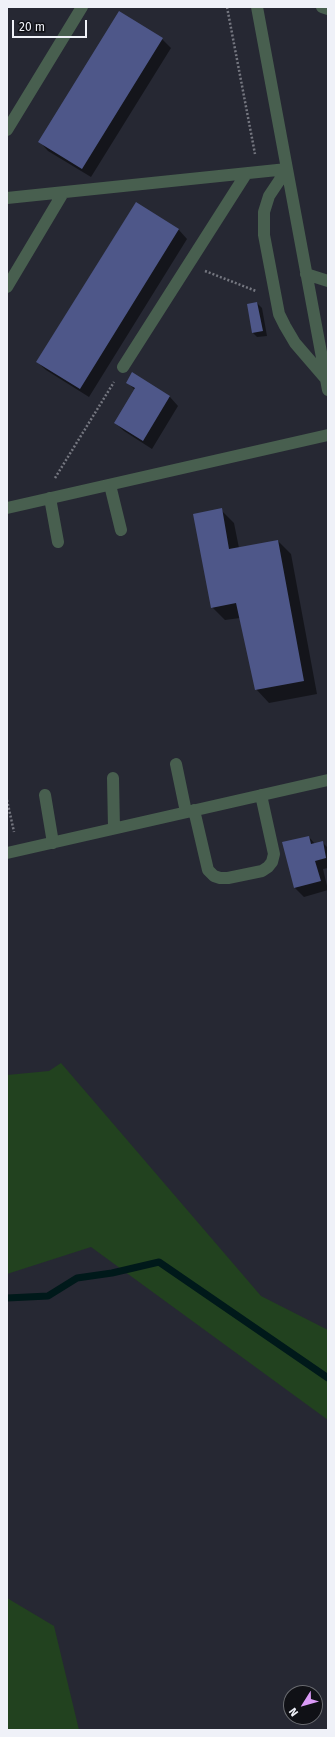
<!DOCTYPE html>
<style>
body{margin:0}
#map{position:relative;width:335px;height:1737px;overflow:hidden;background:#262833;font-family:"Fira Sans",sans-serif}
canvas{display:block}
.frame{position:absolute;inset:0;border:8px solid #eff1f8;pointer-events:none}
.north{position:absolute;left:283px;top:1685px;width:40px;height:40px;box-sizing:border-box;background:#101116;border:1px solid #696b70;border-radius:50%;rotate:233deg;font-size:11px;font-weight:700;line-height:16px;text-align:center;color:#eff1f8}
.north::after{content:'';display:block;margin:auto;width:14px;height:18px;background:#da9af6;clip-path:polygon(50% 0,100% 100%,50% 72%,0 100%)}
.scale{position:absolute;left:12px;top:20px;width:75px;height:18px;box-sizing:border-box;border:2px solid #eff1f8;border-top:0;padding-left:5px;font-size:12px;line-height:14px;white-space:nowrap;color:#eff1f8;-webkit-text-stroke:3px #101116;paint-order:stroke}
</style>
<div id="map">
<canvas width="335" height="1737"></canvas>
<div class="frame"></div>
<div class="north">N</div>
<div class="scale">20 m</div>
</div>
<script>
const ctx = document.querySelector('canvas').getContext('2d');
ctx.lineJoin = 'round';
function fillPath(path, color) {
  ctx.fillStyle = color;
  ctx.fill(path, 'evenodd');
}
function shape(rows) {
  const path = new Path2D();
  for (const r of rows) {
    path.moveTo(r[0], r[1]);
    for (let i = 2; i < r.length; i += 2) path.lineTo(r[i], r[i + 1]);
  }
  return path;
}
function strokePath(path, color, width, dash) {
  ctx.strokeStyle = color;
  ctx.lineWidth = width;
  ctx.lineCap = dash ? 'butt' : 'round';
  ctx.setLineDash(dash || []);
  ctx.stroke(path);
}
const green = shape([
 [61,1063,261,1296,328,1330,328,1420,91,1247,7,1274,7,1075,49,1071],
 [7,1598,54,1626,79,1730,7,1730]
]);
const shadow = shape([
 [162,39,171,48,91,177,48,151,40,142],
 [136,203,179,230,187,239,89,397,46,370,37,362],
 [257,303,262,308,267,336,257,337,253,333],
 [132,374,170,397,178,406,152,449,124,431,115,423,135,390,127,382],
 [221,510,234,523,239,548,278,541,291,554,317,694,269,703,256,689,240,618,225,620,212,607],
 [309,837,315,844,322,842,328,848,328,868,323,869,328,890,304,897,295,888,283,843]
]);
const stream = shape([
 [7,1298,48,1296,77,1278,112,1273,159,1262,328,1378]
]);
const building = shape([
 [119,11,163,38,82,169,38,142],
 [136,202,179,229,80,389,36,362],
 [257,302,263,331,252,333,247,304],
 [132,372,170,396,143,441,114,423,135,388,126,383],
 [222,508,229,549,278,540,304,681,255,690,236,603,211,608,193,514],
 [309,836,311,844,323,841,326,858,315,861,321,881,294,888,282,842]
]);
const path = shape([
 [227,7,255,154],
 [205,271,256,291],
 [55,478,114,382],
 [7,800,14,832]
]);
const minor = shape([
 [257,7,328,390],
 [322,7,328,9],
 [7,130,82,7],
 [287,169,269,196,264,212,264,235,279,314,285,326,295,343,326,379],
 [7,198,287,169],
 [306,274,328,281],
 [7,287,63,193],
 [123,367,246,174],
 [110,485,121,530],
 [50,498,58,542],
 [7,508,328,435],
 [176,764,186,812],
 [113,778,114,828],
 [45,795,53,843],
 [194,810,208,870,214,876,220,878,228,878,262,871,268,867,272,862,274,854,261,795],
 [7,853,328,780]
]);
fillPath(green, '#22421f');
fillPath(shadow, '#0007');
strokePath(stream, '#00191a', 7);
fillPath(building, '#4e5789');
strokePath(path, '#757780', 2.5, [2, 2]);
strokePath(minor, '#485f4f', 12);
</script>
